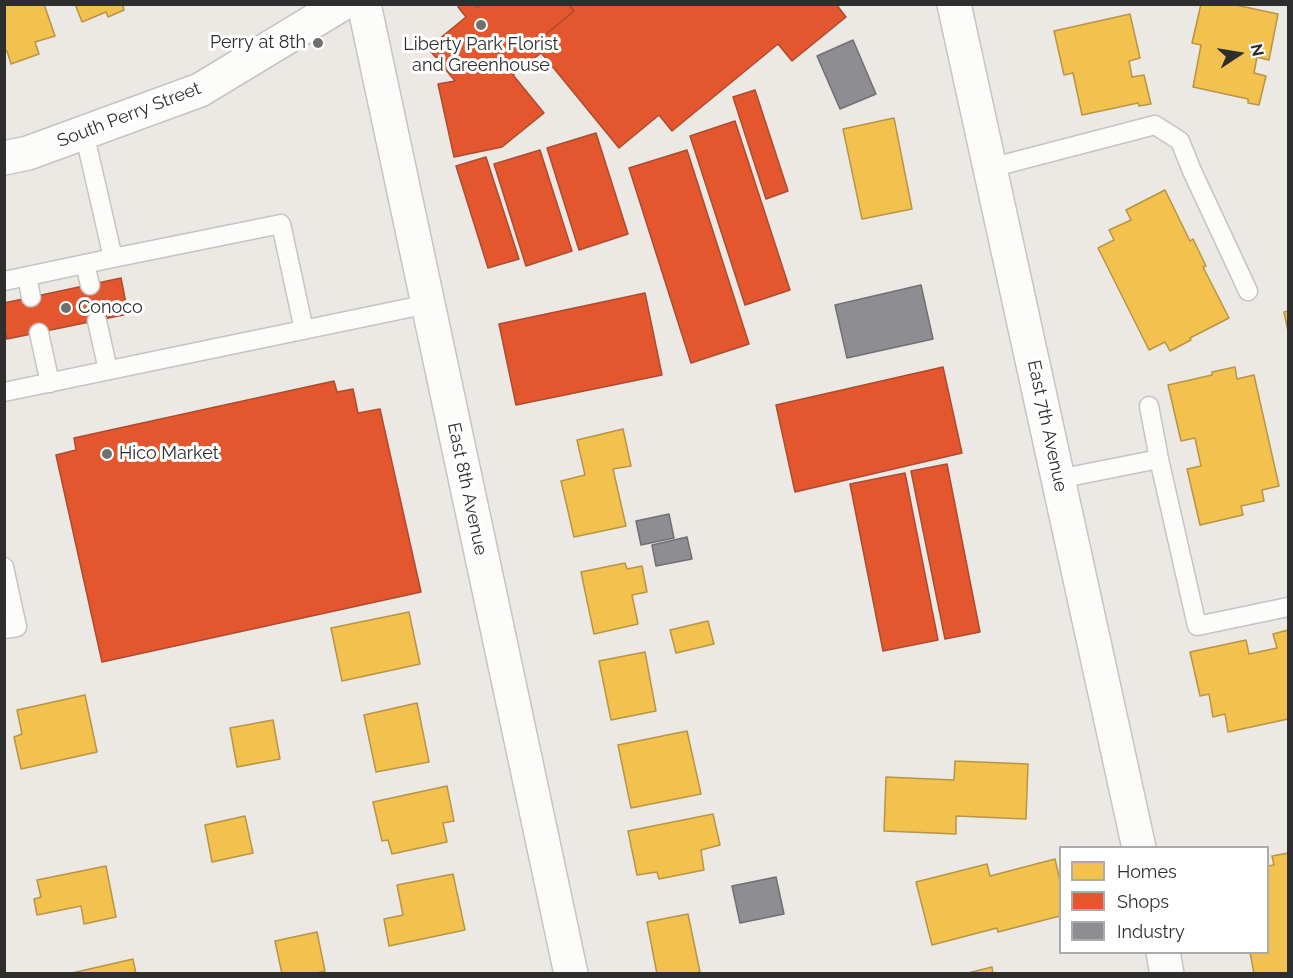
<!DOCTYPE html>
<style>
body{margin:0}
#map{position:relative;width:1293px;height:978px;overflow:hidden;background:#ece8e4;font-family:Raleway,sans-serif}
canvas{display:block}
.frame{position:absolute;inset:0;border:6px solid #2e2e2e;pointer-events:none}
.legend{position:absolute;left:1059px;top:846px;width:210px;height:108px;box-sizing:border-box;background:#fff;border:2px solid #ababab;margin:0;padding:8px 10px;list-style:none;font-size:18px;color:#2e2e2e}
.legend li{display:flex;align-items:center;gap:12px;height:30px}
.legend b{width:30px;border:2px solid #ababab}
.north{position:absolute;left:1209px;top:24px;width:60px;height:60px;-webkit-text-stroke:4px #fff;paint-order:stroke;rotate:78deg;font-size:16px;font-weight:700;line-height:24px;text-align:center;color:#2e2e2e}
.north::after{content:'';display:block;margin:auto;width:21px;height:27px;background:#2e2e2e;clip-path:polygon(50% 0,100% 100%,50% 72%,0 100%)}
</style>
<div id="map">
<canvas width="1293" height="978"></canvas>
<div class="frame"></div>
<ul class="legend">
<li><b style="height:16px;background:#f2c14e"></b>Homes</li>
<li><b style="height:16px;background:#e4572e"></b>Shops</li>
<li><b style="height:16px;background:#8d8d92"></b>Industry</li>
</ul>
<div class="north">N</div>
</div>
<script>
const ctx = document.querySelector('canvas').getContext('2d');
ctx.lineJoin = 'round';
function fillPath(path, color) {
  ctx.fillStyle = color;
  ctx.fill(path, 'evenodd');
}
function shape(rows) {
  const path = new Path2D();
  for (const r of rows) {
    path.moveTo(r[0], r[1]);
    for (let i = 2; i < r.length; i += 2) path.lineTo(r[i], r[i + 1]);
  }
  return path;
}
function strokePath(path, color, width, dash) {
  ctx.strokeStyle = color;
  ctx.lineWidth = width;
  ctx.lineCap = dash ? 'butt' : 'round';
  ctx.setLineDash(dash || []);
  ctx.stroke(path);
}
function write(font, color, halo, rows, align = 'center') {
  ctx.font = font + ' Raleway,sans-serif';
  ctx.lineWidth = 6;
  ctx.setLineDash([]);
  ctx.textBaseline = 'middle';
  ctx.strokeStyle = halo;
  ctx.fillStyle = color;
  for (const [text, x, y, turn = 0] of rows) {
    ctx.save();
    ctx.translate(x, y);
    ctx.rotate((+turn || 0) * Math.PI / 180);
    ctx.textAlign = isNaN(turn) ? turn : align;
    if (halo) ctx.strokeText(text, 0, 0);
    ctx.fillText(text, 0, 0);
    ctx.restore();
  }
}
const homes = shape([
 [4,4,44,4,55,36,35,42,39,54,11,64,7,51,4,52,4,4],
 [75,4,127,4,123,6,124,10,108,17,106,12,82,22,75,4],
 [1201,4,1231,4,1278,14,1269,60,1257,57,1254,73,1266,76,1259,105,1248,103,1248,99,1193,87,1201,45,1192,43,1201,4],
 [1130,14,1140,58,1129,61,1132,77,1144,75,1151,104,1139,106,1138,103,1082,115,1073,73,1064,75,1054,31,1130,14],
 [894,118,912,209,862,219,843,129,894,118],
 [1165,190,1190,241,1193,239,1206,266,1203,267,1229,318,1190,338,1191,340,1170,351,1165,342,1149,350,1098,248,1114,240,1109,230,1131,220,1126,210,1165,190],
 [1288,311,1288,331,1284,312,1288,311],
 [1235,367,1237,379,1254,375,1279,486,1262,490,1264,501,1241,506,1243,515,1200,525,1187,469,1201,466,1195,438,1181,441,1168,385,1212,375,1212,372,1235,367],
 [623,429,631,466,613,469,626,526,574,537,561,481,585,475,577,440,623,429],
 [625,563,627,569,642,566,647,592,632,595,638,624,594,634,581,572,625,563],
 [409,612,420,664,342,681,331,628,409,612],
 [708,621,714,644,676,653,670,630,708,621],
 [1288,630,1288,719,1228,732,1225,714,1213,717,1209,694,1200,696,1190,652,1246,640,1249,654,1277,648,1273,634,1288,630],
 [645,652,656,711,611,720,599,661,645,652],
 [85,695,97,752,21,769,14,737,22,734,17,710,85,695],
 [417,703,429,762,376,772,364,715,417,703],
 [273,720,280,759,237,767,230,728,273,720],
 [687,731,701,794,631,808,618,745,687,731],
 [955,761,1028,764,1026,819,956,816,956,834,884,831,886,777,954,780,955,761],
 [447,786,454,821,443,823,447,842,392,854,388,840,382,841,373,802,447,786],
 [713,814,720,845,701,850,704,870,659,879,657,872,637,875,628,831,713,814],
 [245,816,253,853,212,862,205,825,245,816],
 [1288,853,1288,974,1254,974,1250,952,1268,952,1268,866,1274,865,1272,856,1288,853],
 [1055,859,1060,881,1060,916,998,932,997,928,932,945,916,882,987,864,990,876,1055,859],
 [106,866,116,917,84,924,81,906,37,915,34,899,41,897,37,880,106,866],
 [453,874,465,930,389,946,384,919,403,915,397,885,453,874],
 [688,914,700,972,692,974,657,974,647,922,688,914],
 [317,932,325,971,312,974,282,974,275,941,317,932],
 [133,959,136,974,72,974,72,973,133,959],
 [992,967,993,974,964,974,992,967]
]);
const shops = shape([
 [461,4,475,4,477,8,481,4,568,4,574,11,534,44,541,53,513,75,544,113,502,147,454,157,438,84,455,81,428,48,466,17,458,7,461,4],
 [568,4,836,4,846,17,792,61,778,44,672,131,659,115,619,148,534,44,574,11,568,4],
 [755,90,788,191,766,199,733,97,755,90],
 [735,121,790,290,745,305,690,136,735,121],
 [596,133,628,234,579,250,547,148,596,133],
 [540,150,572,251,526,266,494,164,540,150],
 [687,150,749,344,691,363,629,168,687,150],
 [486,157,519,259,488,268,456,166,486,157],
 [121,278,128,314,7,339,4,326,4,303,121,278],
 [645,293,662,375,516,405,499,324,645,293],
 [943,367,962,453,795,492,776,405,943,367],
 [334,381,337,392,353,389,358,413,380,409,421,592,102,662,56,455,76,450,74,438,334,381],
 [947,464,980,632,945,639,911,471,947,464],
 [905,473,938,640,883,651,850,484,905,473]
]);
const industry = shape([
 [853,40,876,94,840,109,817,56,853,40],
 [921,285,933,339,847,358,835,305,921,285],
 [669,514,674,538,641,545,636,521,669,514],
 [687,537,692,559,656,566,652,545,687,537],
 [776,877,784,914,740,923,732,886,776,877]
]);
const service = shape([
 [84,132,113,258,281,224,304,330],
 [990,168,1155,125,1180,141,1192,171,1248,291],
 [85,264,90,285],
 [27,276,31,297],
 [4,281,113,258],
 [97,321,108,370],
 [39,333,50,383],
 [4,392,428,304],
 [1149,406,1159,459],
 [1058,479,1159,459,1197,626,1288,607],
 [4,567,17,627,4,629]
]);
const minor = shape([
 [364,4,571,974],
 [954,4,1139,848],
 [1163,952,1167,974]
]);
const secondary = shape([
 [4,158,28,153,200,90,342,4]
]);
const markers = [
 [481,25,6,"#706f6e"],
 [318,43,6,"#706f6e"],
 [66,308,6,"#706f6e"],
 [107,454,6,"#706f6e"]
];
const poiNames = [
 ["Perry at 8th",306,43,"right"],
 ["Liberty Park Florist",481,45,"center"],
 ["and Greenhouse",481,66,"center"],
 ["Conoco",78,308],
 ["Hico Market",119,454]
];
const streetNames = [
 ["South Perry Street",129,115,-21],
 ["East 7th Avenue",1047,426,78],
 ["East 8th Avenue",467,489,78]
];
fillPath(homes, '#f2c14e');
strokePath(homes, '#b79544', 1.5);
fillPath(shops, '#e4572e');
strokePath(shops, '#ad4b2e', 1.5);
fillPath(industry, '#8d8d92');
strokePath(industry, '#707074', 1.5);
strokePath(service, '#c5c4c5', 21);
strokePath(minor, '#c5c4c5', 36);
strokePath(secondary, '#c5c4c5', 36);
strokePath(service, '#fcfcfb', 18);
strokePath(minor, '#fcfcfb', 33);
strokePath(secondary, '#fcfcfb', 33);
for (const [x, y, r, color] of markers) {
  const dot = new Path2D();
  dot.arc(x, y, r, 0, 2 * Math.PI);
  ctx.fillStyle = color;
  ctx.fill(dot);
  strokePath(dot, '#fff', 2);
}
write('18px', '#2e2e2e', '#fff', poiNames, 'left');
write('18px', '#2e2e2e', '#fff', streetNames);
</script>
